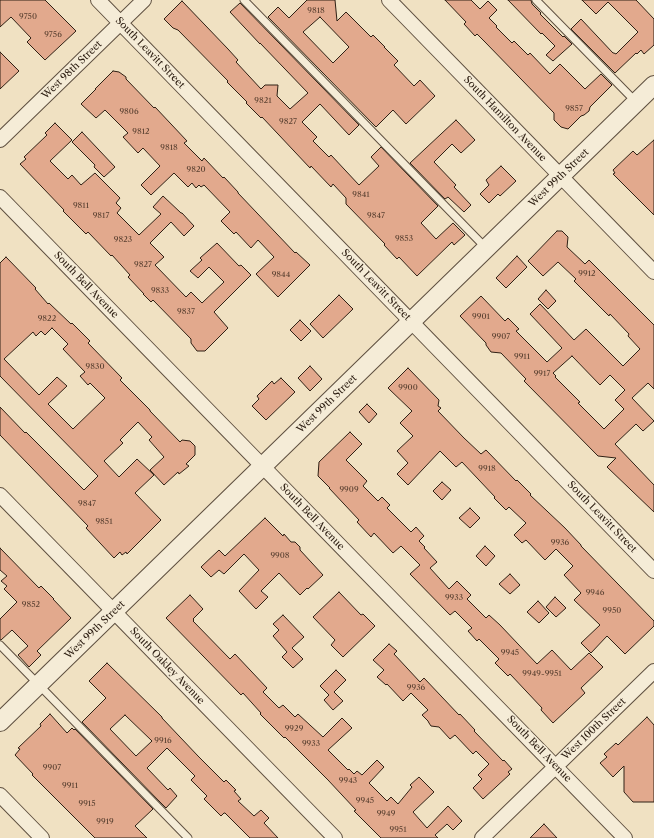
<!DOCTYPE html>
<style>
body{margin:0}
canvas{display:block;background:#f0e1c2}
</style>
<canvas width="654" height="838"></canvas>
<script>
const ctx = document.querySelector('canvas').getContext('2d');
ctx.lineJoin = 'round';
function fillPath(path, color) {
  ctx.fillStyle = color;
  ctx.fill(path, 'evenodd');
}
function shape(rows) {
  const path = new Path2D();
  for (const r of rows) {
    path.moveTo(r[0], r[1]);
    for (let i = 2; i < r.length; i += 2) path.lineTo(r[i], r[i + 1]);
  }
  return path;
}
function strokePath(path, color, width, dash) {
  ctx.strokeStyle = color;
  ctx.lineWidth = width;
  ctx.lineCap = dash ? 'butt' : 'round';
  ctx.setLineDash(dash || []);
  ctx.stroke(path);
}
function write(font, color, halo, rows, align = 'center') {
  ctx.font = font + ' "Libre Caslon Text",serif';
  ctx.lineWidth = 3;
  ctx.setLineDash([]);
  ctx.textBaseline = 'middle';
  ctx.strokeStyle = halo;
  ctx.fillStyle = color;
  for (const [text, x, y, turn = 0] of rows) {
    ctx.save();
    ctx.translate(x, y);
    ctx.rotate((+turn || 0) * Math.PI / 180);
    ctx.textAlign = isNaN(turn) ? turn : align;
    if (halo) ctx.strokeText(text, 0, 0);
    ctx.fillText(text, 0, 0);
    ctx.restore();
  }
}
const building = shape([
 [0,0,45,0,76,31,45,60,27,42,31,38,11,17,0,27,0,0],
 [307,0,335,0,337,21,346,12,371,37,373,35,385,47,384,47,398,61,394,65,414,86,420,80,435,96,406,124,393,110,376,127,268,17,278,7,289,18,307,0],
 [320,17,349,47,333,63,303,32,320,17],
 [445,0,471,0,480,9,488,1,497,10,489,18,497,26,496,27,512,43,514,41,528,55,530,53,550,74,560,64,585,89,601,74,612,85,590,107,589,111,584,115,581,116,568,129,561,127,554,120,554,113,485,42,477,34,475,36,464,24,466,22,445,0],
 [508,0,531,0,532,4,541,13,540,14,563,37,564,36,572,44,553,61,546,55,555,46,542,33,541,34,508,0],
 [582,0,636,0,654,19,654,45,644,54,641,50,637,54,636,53,615,73,571,29,581,19,613,53,614,53,616,54,638,32,608,2,596,14,582,0],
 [182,1,228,49,238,60,236,62,261,89,265,85,278,85,277,96,290,109,308,93,260,43,260,44,230,12,240,3,359,125,349,135,320,104,302,122,317,137,313,141,329,157,331,155,359,185,379,166,371,157,381,147,438,206,421,223,436,239,453,223,465,235,454,245,452,242,417,276,399,257,397,259,384,245,385,244,346,204,346,198,333,184,331,187,311,166,310,168,262,117,261,118,246,103,247,102,227,82,228,81,178,30,173,28,164,19,182,1],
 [0,52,19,71,0,89,0,52],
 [113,71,119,72,126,77,126,79,154,108,155,107,187,141,184,143,202,161,204,158,223,178,224,177,238,192,238,193,295,253,296,252,310,265,278,297,256,274,274,257,258,240,251,248,236,232,234,234,221,221,230,212,204,185,201,187,199,185,196,188,192,183,188,187,174,173,151,195,141,185,160,166,143,148,138,153,123,137,128,133,105,110,96,118,81,104,96,89,95,89,113,71],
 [456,120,475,140,461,153,452,144,434,162,456,185,454,187,471,205,464,212,448,197,445,199,410,163,456,120],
 [55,123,72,140,50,161,68,179,72,175,81,185,95,173,120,198,116,203,121,208,117,213,139,235,161,214,153,207,163,196,181,213,182,213,194,226,184,236,171,222,150,243,164,257,155,265,186,297,191,292,202,303,224,282,209,267,198,278,190,271,202,260,200,258,217,243,239,266,241,265,251,275,214,312,228,328,205,351,197,351,191,343,191,339,153,300,151,302,143,294,144,294,128,277,130,275,112,255,111,256,88,232,86,234,63,211,64,210,20,164,26,159,24,157,47,135,45,133,55,123],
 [82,132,115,167,104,177,94,167,95,165,72,142,82,132],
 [654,140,654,215,613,174,615,173,613,170,633,151,637,155,654,140],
 [501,166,516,181,500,196,498,194,489,203,480,194,489,185,486,180,501,166],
 [557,231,562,231,568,237,567,247,585,264,589,260,654,325,654,389,648,383,632,398,654,421,643,431,636,424,615,444,654,485,654,512,607,467,616,458,598,456,524,381,526,379,501,353,491,352,486,345,486,343,460,316,481,296,505,321,508,318,519,329,516,331,547,362,562,348,530,314,540,304,574,340,586,329,623,366,640,349,628,336,629,334,610,314,609,316,574,281,576,279,558,262,543,276,528,261,557,231],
 [572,356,600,385,610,375,625,390,615,400,624,409,604,429,578,403,580,402,555,377,556,376,553,373,572,356],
 [517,256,527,267,506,288,496,278,517,256],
 [6,257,36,288,35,289,48,304,49,303,71,324,72,323,90,341,88,343,122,378,120,380,150,410,150,411,180,442,182,440,190,441,195,446,195,455,186,464,189,466,179,474,178,472,164,485,150,470,164,457,149,440,152,437,138,422,120,440,123,443,104,461,119,477,137,459,154,475,135,493,161,520,127,554,126,552,122,555,120,552,114,558,86,528,88,526,0,435,0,407,25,433,26,432,84,490,98,476,0,376,0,263,6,257],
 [52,328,68,344,63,349,85,372,80,376,88,385,90,383,105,398,73,429,48,404,67,386,57,377,39,395,4,359,33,332,36,336,41,331,45,335,52,328],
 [546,290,556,301,548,309,538,299,546,290],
 [339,295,353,309,323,338,310,324,339,295],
 [300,320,311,331,301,341,290,330,300,320],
 [310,366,322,379,310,391,298,378,310,366],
 [408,368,439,400,438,406,441,408,438,411,464,438,481,454,486,450,516,481,517,480,531,494,530,495,565,528,581,545,581,546,654,621,654,626,625,654,607,636,591,653,581,643,600,625,574,600,581,593,564,575,573,566,556,549,545,560,526,540,522,543,514,535,526,523,509,507,506,510,494,498,495,497,462,462,456,467,440,451,408,485,397,474,408,463,397,451,413,436,400,423,412,411,388,388,408,368],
 [281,378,295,392,266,420,252,406,259,399,257,396,272,381,274,384,281,378],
 [367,404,377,414,369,423,359,412,367,404],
 [350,432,362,444,346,460,367,481,363,486,378,501,382,497,390,505,387,508,411,532,416,527,424,536,419,541,425,547,424,548,437,562,430,568,449,589,457,581,471,595,467,599,486,618,489,615,500,625,537,664,552,650,571,670,589,653,603,667,581,688,585,693,553,723,541,710,542,708,510,674,508,676,495,663,499,659,479,639,477,641,468,631,472,628,455,611,450,615,410,574,420,565,401,546,393,553,374,533,371,537,357,522,359,520,329,488,330,488,318,476,319,462,350,432],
 [442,482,451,490,442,500,433,491,442,482],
 [470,508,480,518,470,528,459,518,470,508],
 [265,518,283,536,284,534,291,542,295,542,300,547,300,550,323,575,308,589,307,588,300,595,279,573,261,591,268,597,256,609,239,591,259,570,244,554,224,574,219,570,211,577,201,567,219,550,225,556,265,518],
 [485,546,495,556,486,566,476,556,485,546],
 [0,548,39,588,41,586,54,599,53,599,71,618,37,651,41,655,29,667,18,655,28,646,12,630,1,640,0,640,0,619,17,602,4,589,7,586,1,581,7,576,0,570,0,548],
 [510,574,520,585,510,594,499,584,510,574],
 [339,592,361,615,363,614,375,626,343,657,331,645,335,640,313,617,339,592],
 [190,595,203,609,193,619,194,620,193,621,230,659,235,654,267,688,263,692,279,708,283,705,295,717,298,714,323,737,342,718,352,728,328,750,348,770,349,769,354,774,357,771,362,775,377,760,384,767,369,783,387,801,391,797,398,804,412,787,410,785,419,777,434,792,413,812,427,828,448,806,462,821,453,830,447,824,435,835,438,838,381,838,354,811,356,810,328,780,285,737,284,738,260,714,261,713,243,693,241,695,166,618,190,595],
 [555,597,566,608,556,617,546,607,555,597],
 [538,601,549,613,539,623,527,612,538,601],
 [283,615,304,637,292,648,303,659,293,668,282,657,287,652,273,636,279,630,273,624,283,615],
 [389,644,397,651,394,654,420,682,424,678,459,715,460,714,475,730,474,731,503,761,504,760,512,769,508,772,510,774,483,799,473,788,482,779,478,775,489,764,476,751,473,754,455,735,450,739,439,727,431,726,429,723,428,721,422,715,428,710,411,693,403,701,387,684,386,685,377,677,384,670,373,660,389,644],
 [107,663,162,717,162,718,198,756,224,782,226,780,236,790,234,791,241,799,238,801,254,816,261,810,269,818,264,823,278,838,250,838,225,813,224,813,221,816,204,799,207,796,191,780,195,776,167,748,147,768,168,790,170,788,177,796,166,808,160,802,82,722,106,698,89,681,107,663],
 [125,715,152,741,136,756,110,729,125,715],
 [336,670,346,680,334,692,343,701,333,710,324,700,329,695,320,686,336,670],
 [50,714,67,733,72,728,74,730,75,729,153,809,135,826,147,838,95,838,32,775,33,774,15,755,20,749,18,748,41,726,40,724,50,714],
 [647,717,654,725,654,802,633,802,624,792,624,766,613,777,600,763,607,757,604,754,616,743,618,745,647,717],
 [544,824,557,838,530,838,544,824]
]);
const service = shape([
 [244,0,486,248],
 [536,0,636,102],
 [0,645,188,838]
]);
const minor = shape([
 [98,0,654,571],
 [389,0,654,272],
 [0,140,144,0],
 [0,197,625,838],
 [0,495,335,838],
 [0,795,42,838],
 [482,838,654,671]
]);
const tertiary = shape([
 [0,722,654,85]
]);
const numberNames = [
 ["9818",316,11],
 ["9750",28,17],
 ["9756",53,35],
 ["9821",263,101],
 ["9857",574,109],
 ["9806",129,112],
 ["9827",288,122],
 ["9812",141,132],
 ["9818",169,148],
 ["9820",196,170],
 ["9841",361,195],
 ["9811",81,206],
 ["9817",101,216],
 ["9847",376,216],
 ["9853",404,239],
 ["9823",123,240],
 ["9827",143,265],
 ["9912",587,274],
 ["9844",281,275],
 ["9833",160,291],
 ["9837",186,312],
 ["9901",481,317],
 ["9822",47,319],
 ["9907",501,337],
 ["9911",522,357],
 ["9830",95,367],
 ["9917",542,374],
 ["9900",408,388],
 ["9918",487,469],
 ["9909",349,490],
 ["9847",87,504],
 ["9851",104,522],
 ["9936",560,543],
 ["9908",280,556],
 ["9946",595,593],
 ["9933",454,598],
 ["9852",31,605],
 ["9950",612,611],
 ["9945",510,653],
 ["9949-9951",542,674],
 ["9936",416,688],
 ["9929",294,729],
 ["9916",163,741],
 ["9933",311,744],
 ["9907",52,768],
 ["9943",348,781],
 ["9911",70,786],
 ["9945",365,801],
 ["9915",87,804],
 ["9949",386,814],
 ["9919",105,822],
 ["9951",398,830]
];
const streetNames = [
 ["South Leavitt Street",150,53,46],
 ["West 98th Street",72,70,-44],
 ["South Hamilton Avenue",505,119,46],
 ["West 99th Street",559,178,-44],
 ["South Bell Avenue",86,285,46],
 ["South Leavitt Street",376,285,46],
 ["West 99th Street",327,404,-44],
 ["South Bell Avenue",312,517,46],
 ["South Leavitt Street",602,517,46],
 ["West 99th Street",95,630,-44],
 ["South Oakley Avenue",167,666,46],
 ["West 100th Street",594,729,-44],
 ["South Bell Avenue",539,749,46]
];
fillPath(building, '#e2a98d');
strokePath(building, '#2f2014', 1);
strokePath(service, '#5f5040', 9);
strokePath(minor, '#5f5040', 16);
strokePath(tertiary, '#5f5040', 20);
strokePath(service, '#f5ecd7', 7);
strokePath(minor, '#f5ecd7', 14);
strokePath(tertiary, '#f5ecd7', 18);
write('8px', '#5c4232', null, numberNames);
write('10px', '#2f2014', '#f5ecd7', streetNames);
</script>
